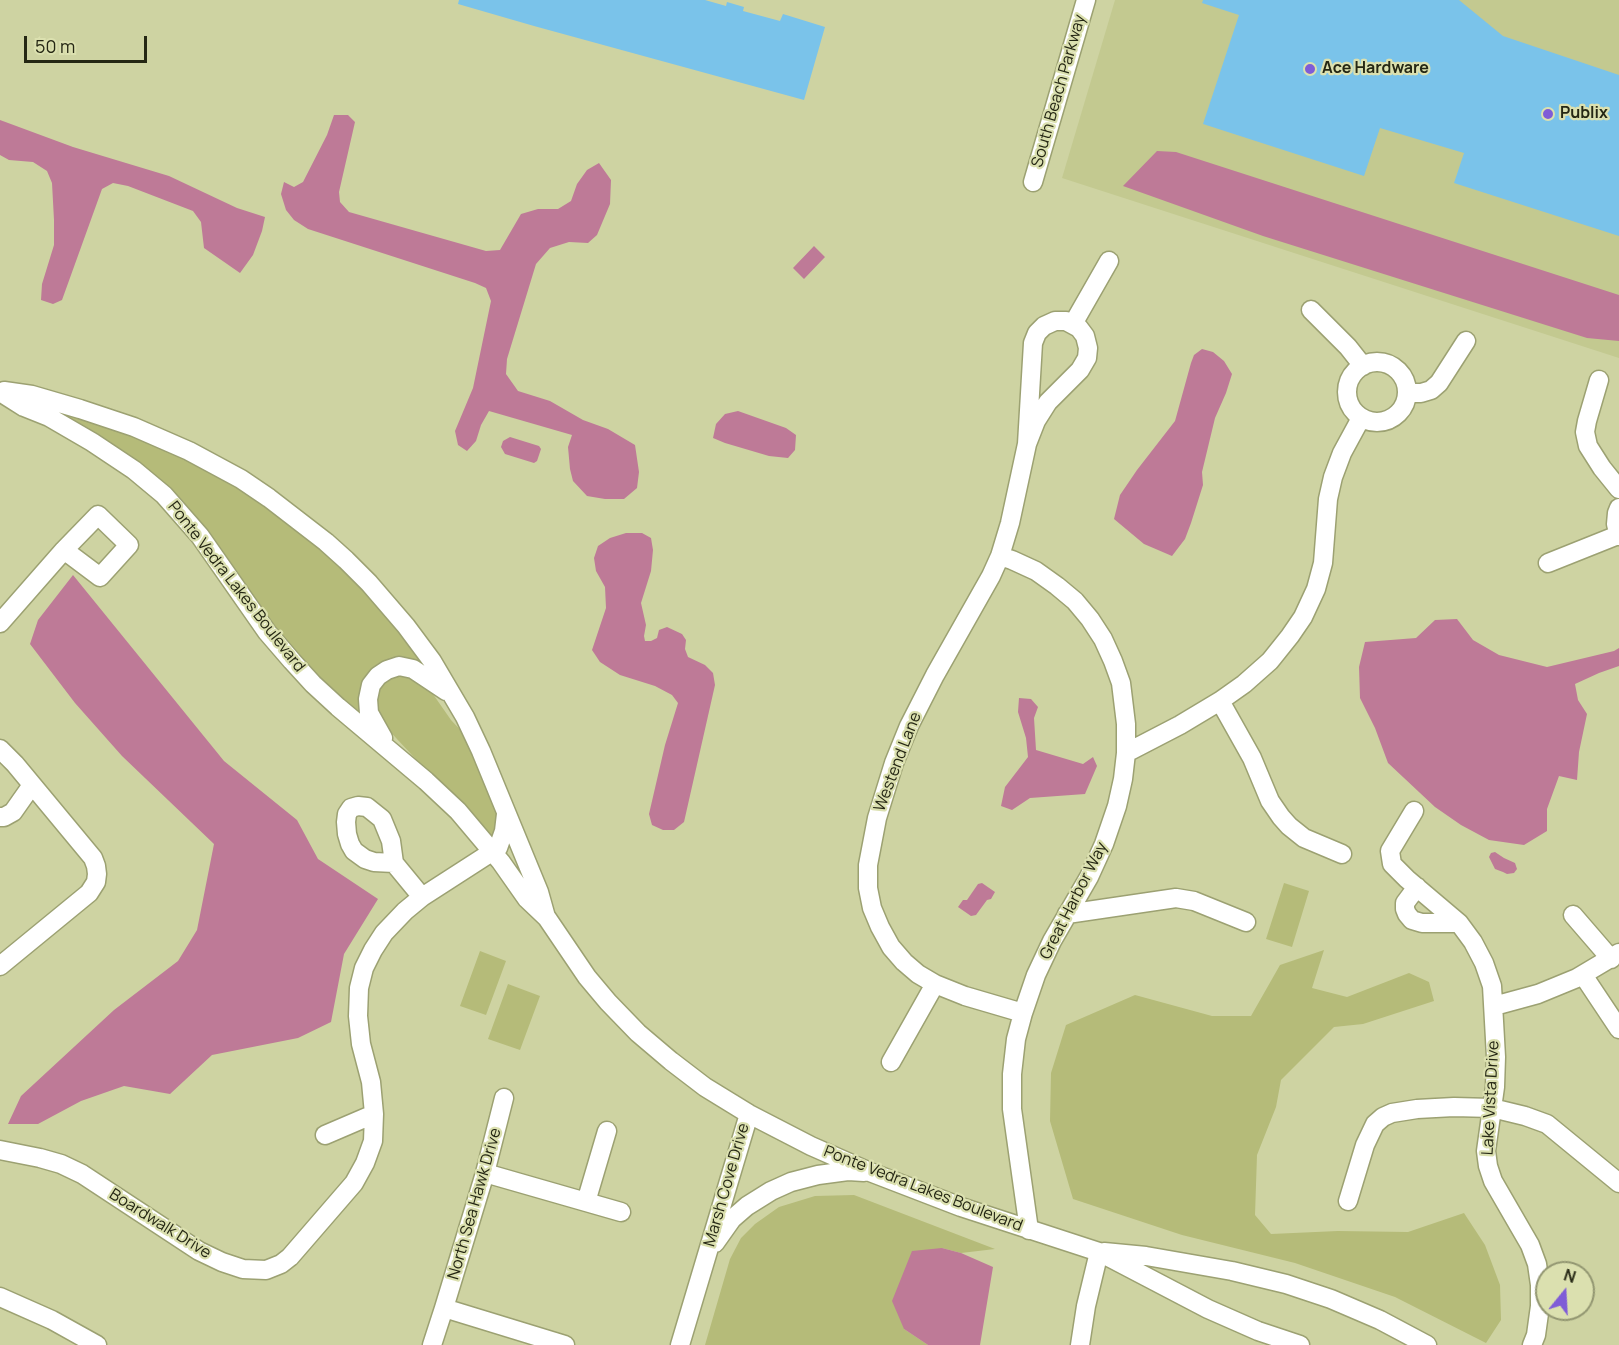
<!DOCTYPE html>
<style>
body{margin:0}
#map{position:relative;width:1619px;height:1345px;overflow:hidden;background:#ced3a2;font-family:Manrope,sans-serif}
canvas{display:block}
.north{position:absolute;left:1535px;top:1261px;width:60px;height:60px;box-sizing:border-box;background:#dbe0af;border:2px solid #929671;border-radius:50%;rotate:18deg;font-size:16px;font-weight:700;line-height:24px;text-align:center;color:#252714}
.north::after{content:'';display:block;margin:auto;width:21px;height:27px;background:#7f5cd7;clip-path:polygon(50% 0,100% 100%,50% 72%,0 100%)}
.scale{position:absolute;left:24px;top:36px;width:123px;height:27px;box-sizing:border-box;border:3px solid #252714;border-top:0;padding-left:8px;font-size:18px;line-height:21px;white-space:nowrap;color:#252714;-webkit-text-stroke:4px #dbe0af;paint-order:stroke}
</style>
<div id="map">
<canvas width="1619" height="1345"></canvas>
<div class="north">N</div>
<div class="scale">50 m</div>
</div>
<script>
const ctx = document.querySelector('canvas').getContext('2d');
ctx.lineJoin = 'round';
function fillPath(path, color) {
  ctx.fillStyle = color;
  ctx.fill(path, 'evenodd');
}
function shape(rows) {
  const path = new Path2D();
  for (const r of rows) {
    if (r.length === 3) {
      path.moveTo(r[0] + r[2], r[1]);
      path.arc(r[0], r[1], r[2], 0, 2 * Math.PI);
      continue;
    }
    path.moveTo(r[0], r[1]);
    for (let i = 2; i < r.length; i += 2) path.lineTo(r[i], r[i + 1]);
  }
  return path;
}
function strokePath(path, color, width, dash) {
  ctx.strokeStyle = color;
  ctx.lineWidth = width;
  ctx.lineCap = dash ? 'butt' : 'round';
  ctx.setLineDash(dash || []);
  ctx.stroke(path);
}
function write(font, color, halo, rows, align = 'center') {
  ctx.font = font + ' Manrope,sans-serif';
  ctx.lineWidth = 4.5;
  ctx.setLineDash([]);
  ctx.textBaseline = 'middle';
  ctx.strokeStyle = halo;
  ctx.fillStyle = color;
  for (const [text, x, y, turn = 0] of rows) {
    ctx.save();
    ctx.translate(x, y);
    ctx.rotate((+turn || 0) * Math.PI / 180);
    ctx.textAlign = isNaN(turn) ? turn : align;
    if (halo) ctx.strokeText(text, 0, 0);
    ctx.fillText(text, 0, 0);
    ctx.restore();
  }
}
const built = shape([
 [1115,0,1619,0,1619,358,1062,178]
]);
const green = shape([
 [40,405,71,414,186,456,294,522,365,587,429,669,411,659,402,658,390,659,380,664,362,719,288,648,214,546],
 [395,674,407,675,428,687,451,720,469,739,499,817,494,843,383,724,378,714,376,693,382,683],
 [1284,883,1309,891,1292,947,1266,939],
 [1324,950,1312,988,1347,997,1409,973,1429,982,1434,1001,1363,1024,1334,1027,1281,1080,1276,1107,1257,1155,1255,1215,1271,1234,1338,1231,1408,1232,1464,1213,1485,1245,1500,1285,1501,1320,1486,1343,1395,1297,1295,1263,1182,1235,1073,1199,1050,1121,1051,1073,1066,1025,1135,995,1212,1016,1251,1016,1280,965],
 [480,951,506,961,486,1015,460,1006],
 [508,984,540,996,520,1050,488,1039],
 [854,1195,995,1249,961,1253,942,1248,904,1329,928,1345,705,1345,730,1259,741,1238,755,1224,779,1207,815,1196]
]);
const water = shape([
 [334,115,348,115,355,122,339,192,340,202,349,212,486,251,500,250,521,214,538,209,558,209,571,201,577,184,587,170,599,163,611,180,610,204,597,235,588,243,569,242,550,248,536,264,507,359,506,374,518,391,550,401,583,420,608,429,635,445,639,472,637,488,624,499,605,499,587,496,573,481,570,469,568,447,572,435,489,411,481,425,476,441,467,451,458,445,455,431,473,388,491,301,486,288,475,283,308,229,294,220,286,210,281,194,284,182,294,187,303,182,327,135],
 [0,120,73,147,169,176,237,208,265,217,262,231,253,255,240,273,204,248,201,222,193,211,128,186,113,183,102,189,62,300,53,304,41,300,42,284,54,245,54,220,52,183,47,171,33,162,9,160,0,155],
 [1157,151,1176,152,1619,295,1619,341,1587,338,1263,236,1123,186],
 [814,246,825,257,804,279,793,268],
 [1202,349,1213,352,1224,361,1232,374,1226,393,1215,418,1202,472,1203,485,1191,523,1185,539,1172,556,1144,544,1114,519,1120,495,1137,470,1175,421,1191,363,1194,355],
 [738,411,786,428,796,435,795,450,788,458,769,456,725,443,713,438,716,424,725,414],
 [510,437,539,446,541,449,537,461,534,463,505,454,501,447,503,441],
 [626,533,642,533,651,538,653,550,651,571,641,603,646,625,644,636,645,641,651,641,657,638,659,630,667,627,682,634,686,640,685,649,688,657,705,665,713,673,715,685,684,822,674,830,663,830,652,825,649,814,665,745,678,703,672,695,655,686,620,675,600,662,592,650,606,608,605,587,596,571,594,558,598,546,610,538],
 [73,575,224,761,297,820,318,859,378,899,344,954,331,1022,298,1038,212,1055,170,1094,124,1086,81,1101,38,1124,8,1124,21,1096,114,1010,178,961,197,930,214,844,122,756,75,703,30,644,38,620],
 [1457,619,1473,640,1499,655,1547,667,1614,651,1619,648,1619,666,1599,673,1575,684,1578,700,1587,714,1579,752,1577,780,1559,776,1547,809,1547,831,1524,845,1489,840,1461,825,1435,807,1388,763,1375,728,1360,698,1359,667,1365,642,1416,638,1435,620],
 [1019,698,1031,699,1038,707,1034,718,1036,750,1083,764,1093,757,1097,766,1085,794,1030,798,1012,810,1001,806,1005,787,1028,757,1026,738,1018,712],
 [1495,852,1504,858,1515,863,1517,869,1514,873,1507,874,1503,872,1495,869,1489,857,1491,853],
 [982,883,995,892,991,899,987,900,976,915,971,916,958,907,963,900,967,900,978,884],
 [942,1248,961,1253,993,1267,980,1345,928,1345,904,1329,892,1301,912,1251]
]);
const building = shape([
 [459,0,705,0,726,6,727,2,744,7,743,11,780,21,783,14,825,27,804,100,534,26,458,4],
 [1203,0,1459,0,1503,36,1619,75,1619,236,1454,183,1464,153,1380,128,1364,176,1203,124,1239,15,1202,3]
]);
const minor = shape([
 [1033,182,1086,0],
 [1311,310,1348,347,1363,366],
 [1073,324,1109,261],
 [1377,392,30],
 [1599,380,1587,421,1585,432,1588,446,1602,468,1619,489],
 [4,391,32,395,80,409,134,427,189,451,241,479,269,498,326,542,346,560,369,583,406,626,432,661,465,717,481,751,539,892,546,917],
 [0,392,24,407,49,417,92,442,134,470,164,495,200,536,267,632,292,661,313,684,338,707,426,781,458,811,501,862,527,899,547,918,587,977,608,1002,638,1033,671,1061,705,1087,749,1114,811,1146,870,1172,961,1207,1099,1252,1208,1309,1258,1331,1300,1345],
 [1407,393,1421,393,1431,390,1439,383,1466,341],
 [1619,508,1617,513,1616,524,1619,536],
 [1000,556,1012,560,1036,571,1057,586,1075,601,1090,619,1103,639,1113,661,1121,683,1126,724,1126,753,1123,779,1117,806,1104,844,1089,877,1052,941,1036,975,1023,1013,1016,1039,1012,1074,1012,1109,1029,1230],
 [1548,563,1618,535],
 [0,623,64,550,98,515,129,545,100,577,64,550],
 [1220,701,1252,758,1270,801,1281,817,1289,826,1304,838,1342,854],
 [383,738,369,713,368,699,371,685,378,676,387,670,399,666,413,669,446,691],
 [0,749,15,764,93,858,96,866,97,874,96,882,89,893,0,966],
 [1126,753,1180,725,1220,701,1244,684,1270,661,1290,636,1303,617,1316,589,1323,563,1328,499,1333,477,1342,453,1361,418],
 [1414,811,1390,851,1392,864,1407,879,1459,923,1473,942,1484,963,1492,986,1496,1057,1495,1087,1486,1151,1488,1166,1493,1181,1530,1245,1537,1264,1540,1285,1540,1306,1536,1335,1532,1345],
 [0,817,4,817,13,812,32,785],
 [394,863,391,841,382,819,367,807,358,806,351,808,347,814,346,822,347,834,350,844,354,851,365,859,374,862,394,863,422,897],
 [1417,887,1405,903,1405,909,1407,914,1412,920,1422,923,1459,923],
 [1067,914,1176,898,1194,901,1246,922],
 [1573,915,1611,959],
 [1583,975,1619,1029],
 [1494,1006,1538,994,1577,978,1619,953],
 [1023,1013,965,996,935,984,918,974,904,962,891,947,880,927,872,908,868,888,868,865,877,818,894,763,909,726,935,675,991,576,1000,556,1010,523,1027,444,1036,421,1048,402,1080,370,1087,358,1088,348,1085,336,1079,328,1066,321,1055,321,1044,326,1037,333,1033,343,1027,444],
 [891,1062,935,984],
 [325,1135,374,1114],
 [0,1150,40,1158,61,1164,82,1174,199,1251,222,1262,243,1269,266,1270,281,1264,290,1257,354,1183,365,1163,373,1141,374,1114,371,1082,361,1044,358,1016,359,988,364,968,373,950,384,933,405,911,422,897,498,848,504,831,506,814],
 [485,1173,621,1212],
 [1348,1201,1365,1145,1375,1124,1383,1117,1392,1113,1417,1109,1454,1107,1492,1108,1525,1116,1547,1124,1619,1183],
 [586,1202,607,1131],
 [715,1243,732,1219,747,1206,771,1191,791,1182,818,1175,848,1171,864,1172],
 [1104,1252,1146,1256,1232,1271,1286,1284,1331,1299,1380,1320,1427,1345],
 [0,1297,52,1320,97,1345],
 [444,1308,565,1345],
 [432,1345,444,1308,485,1173,504,1098],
 [680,1345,749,1114],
 [1080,1345,1086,1306,1099,1252]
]);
const markers = [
 [1310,69,6,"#7f5cd7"],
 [1548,114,6,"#7f5cd7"]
];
const poiNames = [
 ["Ace Hardware",1322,69],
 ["Publix",1560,114]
];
const streetNames = [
 ["South Beach Parkway",1059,91,-74],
 ["Ponte Vedra Lakes Boulevard",236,587,52],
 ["Westend Lane",898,762,-69],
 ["Great Harbor Way",1074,901,-63],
 ["Lake Vista Drive",1491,1098,-87],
 ["Marsh Cove Drive",727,1185,-74],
 ["Ponte Vedra Lakes Boulevard",923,1189,21],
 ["North Sea Hawk Drive",475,1204,-74],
 ["Boardwalk Drive",160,1224,32]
];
fillPath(built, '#c3c990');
fillPath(green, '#b5bb79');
fillPath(water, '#be7a97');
fillPath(building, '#7ac3ea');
strokePath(minor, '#9ca172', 21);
strokePath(minor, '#fff', 18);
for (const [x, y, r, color] of markers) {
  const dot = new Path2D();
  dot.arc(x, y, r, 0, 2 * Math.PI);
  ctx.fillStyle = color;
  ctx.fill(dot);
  strokePath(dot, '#dbe0af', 2);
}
write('bold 16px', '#252714', '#dbe0af', poiNames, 'left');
write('16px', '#252714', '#dbe0af', streetNames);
</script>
